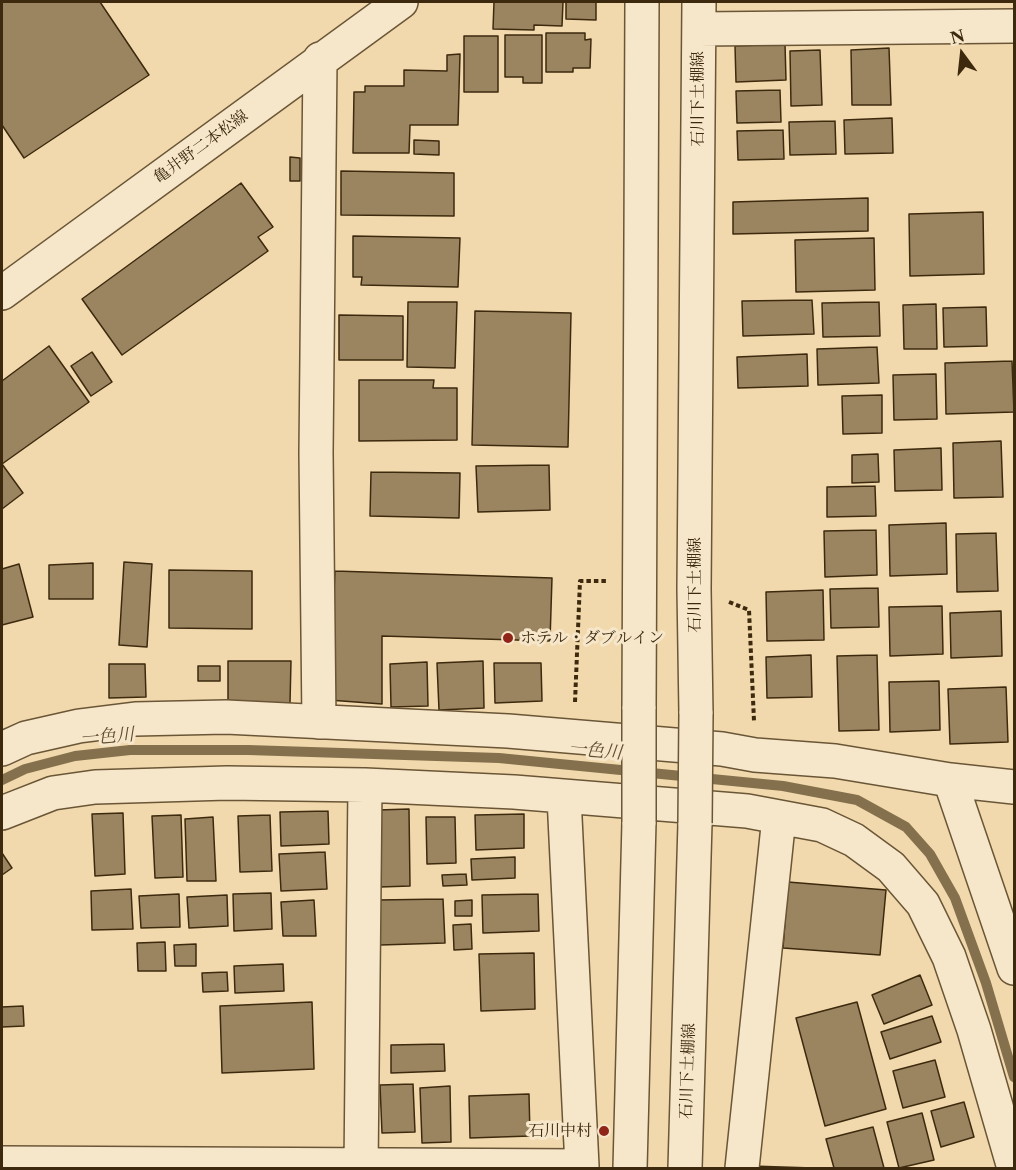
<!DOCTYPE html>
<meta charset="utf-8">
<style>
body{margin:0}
#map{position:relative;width:1016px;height:1170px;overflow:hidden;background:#f1d9ad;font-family:"Libre Caslon Text",serif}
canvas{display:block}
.frame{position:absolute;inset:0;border:3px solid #3d2a0e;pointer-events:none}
.north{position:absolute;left:932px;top:24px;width:60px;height:60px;-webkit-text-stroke:4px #f6e6ca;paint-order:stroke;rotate:345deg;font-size:16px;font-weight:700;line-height:24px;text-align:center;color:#3d2a0e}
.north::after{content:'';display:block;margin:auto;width:21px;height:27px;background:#3d2a0e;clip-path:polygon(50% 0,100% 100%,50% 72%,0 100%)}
</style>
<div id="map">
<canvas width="1016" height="1170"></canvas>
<div class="frame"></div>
<div class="north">N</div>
</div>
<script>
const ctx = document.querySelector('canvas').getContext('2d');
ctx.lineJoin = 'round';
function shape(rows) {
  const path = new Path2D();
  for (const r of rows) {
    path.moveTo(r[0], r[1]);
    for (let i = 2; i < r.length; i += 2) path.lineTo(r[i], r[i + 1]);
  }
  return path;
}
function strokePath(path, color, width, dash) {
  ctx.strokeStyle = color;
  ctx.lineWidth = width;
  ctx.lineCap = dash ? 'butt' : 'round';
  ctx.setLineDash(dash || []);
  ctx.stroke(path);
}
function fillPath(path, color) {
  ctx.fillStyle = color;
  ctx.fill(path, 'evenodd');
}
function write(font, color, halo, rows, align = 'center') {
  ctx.font = font + ' "Libre Caslon Text","Noto Serif JP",serif';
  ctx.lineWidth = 6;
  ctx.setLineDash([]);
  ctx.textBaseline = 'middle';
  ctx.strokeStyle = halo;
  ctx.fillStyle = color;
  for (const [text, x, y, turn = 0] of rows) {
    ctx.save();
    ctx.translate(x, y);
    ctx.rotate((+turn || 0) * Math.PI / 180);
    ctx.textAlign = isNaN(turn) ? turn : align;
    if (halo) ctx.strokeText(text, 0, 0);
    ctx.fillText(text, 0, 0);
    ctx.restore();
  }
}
const stream = shape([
 [2,780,25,769,75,756,130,750,248,750,499,758,783,786,857,800,906,827,930,854,955,898,986,983,1014,1077]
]);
const building = shape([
 [2,2,100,2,149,75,24,158,2,125,2,2],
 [494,2,563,2,562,26,534,25,534,30,493,29,494,2],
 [566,2,596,2,596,20,566,19,566,2],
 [546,33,585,33,585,40,591,39,590,68,573,68,573,72,546,72,546,33],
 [505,35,542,35,542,83,523,83,523,77,505,77,505,35],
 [464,36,498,36,498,92,464,92,464,36],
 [785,44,786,80,736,82,735,46,785,44],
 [889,48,891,105,852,105,851,50,889,48],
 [820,50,822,105,791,106,790,51,820,50],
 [460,54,458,125,410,125,409,153,353,153,354,92,365,92,365,86,404,86,404,70,447,71,447,55,460,54],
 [780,90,781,122,737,123,736,91,780,90],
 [892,118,893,153,845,154,844,120,892,118],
 [835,121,836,154,790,155,789,122,835,121],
 [783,130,784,159,738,160,737,131,783,130],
 [414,140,439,141,439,155,414,154,414,140],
 [290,157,300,158,300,181,290,181,290,157],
 [341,171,454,173,454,216,341,215,341,171],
 [241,183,273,227,258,237,268,251,122,355,82,299,241,183],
 [868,198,868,231,733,234,733,202,868,198],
 [983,212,984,274,910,276,909,214,983,212],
 [353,236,460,238,458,287,361,285,362,277,353,277,353,236],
 [874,238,875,290,796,292,795,240,874,238],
 [812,300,814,334,743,336,742,301,812,300],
 [408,302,457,302,455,368,407,367,408,302],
 [879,302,880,336,823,337,822,303,879,302],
 [936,304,937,349,904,349,903,305,936,304],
 [986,307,987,346,944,347,943,308,986,307],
 [475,311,571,313,568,447,472,445,475,311],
 [339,315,403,316,403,360,339,360,339,315],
 [49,346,89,402,2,464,23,493,2,509,2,381,49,346],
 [877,347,879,383,818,385,817,349,877,347],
 [92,352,112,382,91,396,71,366,92,352],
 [807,354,808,386,738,388,737,357,807,354],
 [1012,361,1014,412,946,414,945,363,1012,361],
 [936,374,937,419,894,420,893,375,936,374],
 [359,380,434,380,433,388,457,388,457,440,359,441,359,380],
 [882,395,882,433,843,434,842,396,882,395],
 [1001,441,1003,497,954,498,953,443,1001,441],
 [941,448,942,490,895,491,894,450,941,448],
 [878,454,879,482,852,483,852,455,878,454],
 [549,465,550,510,478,512,476,466,549,465],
 [371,472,460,473,459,518,370,516,371,472],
 [875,486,876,516,827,517,827,487,875,486],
 [946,523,947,574,890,576,889,525,946,523],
 [876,530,877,575,825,577,824,531,876,530],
 [996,533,998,591,957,592,956,534,996,533],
 [124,562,152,564,147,647,119,645,124,562],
 [93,563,93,599,49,599,49,565,93,563],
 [19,564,33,617,2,625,2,569,19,564],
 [169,570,252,571,252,629,169,628,169,570],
 [335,571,552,578,550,641,382,636,382,704,329,700,335,571],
 [878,588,879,627,831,628,830,589,878,588],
 [823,590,824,640,767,641,766,592,823,590],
 [942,606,943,654,890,656,889,607,942,606],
 [1001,611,1002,656,951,658,950,613,1001,611],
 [811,655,812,697,767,698,766,657,811,655],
 [877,655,879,730,839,731,837,656,877,655],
 [228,661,291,661,290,703,228,703,228,661],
 [483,661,484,708,439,710,437,663,483,661],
 [427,662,428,706,391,707,390,664,427,662],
 [494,663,541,663,542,701,495,703,494,663],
 [109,664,145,664,146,697,109,698,109,664],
 [198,666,220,666,220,681,198,681,198,666],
 [939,681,940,730,890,732,889,682,939,681],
 [1006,687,1008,742,950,744,948,689,1006,687],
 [409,809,410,886,380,887,378,810,409,809],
 [328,811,329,844,281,846,280,812,328,811],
 [123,813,125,874,95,876,92,814,123,813],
 [524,814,524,848,476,850,475,815,524,814],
 [181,815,183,877,155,878,152,816,181,815],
 [270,815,272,871,240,872,238,816,270,815],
 [213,817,216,881,187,881,185,819,213,817],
 [426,817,455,817,456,863,427,864,426,817],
 [325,852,327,889,281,891,279,854,325,852],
 [2,853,12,868,2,875,2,853],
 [515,857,515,878,472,880,471,859,515,857],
 [466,874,467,885,443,886,442,875,466,874],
 [788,882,886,890,880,955,783,948,788,882],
 [131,889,133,929,92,930,91,891,131,889],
 [271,893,272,929,234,931,233,894,271,893],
 [179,894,180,927,141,928,139,896,179,894],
 [538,894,539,931,483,933,482,895,538,894],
 [227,895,228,926,189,928,187,897,227,895],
 [443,899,445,943,380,945,378,900,443,899],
 [314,900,316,936,283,936,281,902,314,900],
 [472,900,472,916,455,916,455,901,472,900],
 [471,924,472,949,454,950,453,925,471,924],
 [165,942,166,971,138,971,137,943,165,942],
 [196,944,196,966,175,966,174,945,196,944],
 [534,953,535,1009,481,1011,479,954,534,953],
 [283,964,284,991,235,993,234,966,283,964],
 [227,972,228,991,203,992,202,973,227,972],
 [920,975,932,1005,884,1024,872,995,920,975],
 [312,1002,314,1069,222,1073,220,1006,312,1002],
 [857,1002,886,1109,825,1126,796,1018,857,1002],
 [23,1006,24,1026,2,1027,2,1007,23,1006],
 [932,1016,941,1042,890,1059,881,1032,932,1016],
 [444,1044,445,1071,391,1073,391,1045,444,1044],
 [935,1060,945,1097,903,1108,893,1071,935,1060],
 [413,1084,415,1132,382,1133,380,1085,413,1084],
 [450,1086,451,1142,422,1143,420,1088,450,1086],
 [529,1094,530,1136,470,1138,469,1096,529,1094],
 [964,1102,974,1137,941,1147,931,1111,964,1102],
 [922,1113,934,1160,899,1168,887,1122,922,1113],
 [873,1127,884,1168,834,1168,826,1139,873,1127],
 [751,1166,813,1168,751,1168,751,1166]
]);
const path = shape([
 [729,602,749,610,754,721],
 [575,702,580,581,606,581]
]);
const minor = shape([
 [699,29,1014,26],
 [2,293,401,2],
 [639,709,642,2],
 [696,714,694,589,699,2],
 [319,722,316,453,320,59],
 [2,749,26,738,79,726,135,719,226,717,508,731,722,749,755,755,835,761,950,780,1014,968],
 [950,780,1014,787],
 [2,813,53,793,95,787,227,783,365,785,514,792,747,811,822,825,854,840,891,867,923,904,949,957,974,1030,1014,1168],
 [2,1163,582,1166,564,797],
 [361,1168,365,785],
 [630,1168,639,822],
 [685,1168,695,823],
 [742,1168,779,817]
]);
const minorBridge = shape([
 [639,822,639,709],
 [695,823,696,714]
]);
const markers = [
 [508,638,6,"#8f2418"],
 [604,1131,6,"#8f2418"]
];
const streetNames = [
 ["石川下土棚線",698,99,-90],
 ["亀井野二本松線",201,147,-36],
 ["石川下土棚線",695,585,-90],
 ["石川下土棚線",688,1071,-88]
];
const poiNames = [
 ["ホテル・ダブルイン",520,638],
 ["石川中村",592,1131,"right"]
];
const waterNames = [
 ["一色川",107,737,-5],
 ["一色川",595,751,5]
];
strokePath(stream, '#84704d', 10);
fillPath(building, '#9b8561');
strokePath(building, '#3d2a0e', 1.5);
strokePath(minor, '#6a5636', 36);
strokePath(path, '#3d2a0e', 4, [4.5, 3]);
strokePath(minor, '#f6e6ca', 33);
strokePath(minorBridge, '#6a5636', 36, []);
strokePath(minorBridge, '#f6e6ca', 33);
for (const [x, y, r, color] of markers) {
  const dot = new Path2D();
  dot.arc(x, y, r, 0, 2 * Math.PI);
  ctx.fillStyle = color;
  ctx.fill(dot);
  strokePath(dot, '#f6e6ca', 2);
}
write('16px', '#3d2a0e', '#f6e6ca', streetNames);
write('16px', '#3d2a0e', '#f6e6ca', poiNames, 'left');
write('italic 18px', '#614d2e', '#f6e6ca', waterNames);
</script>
